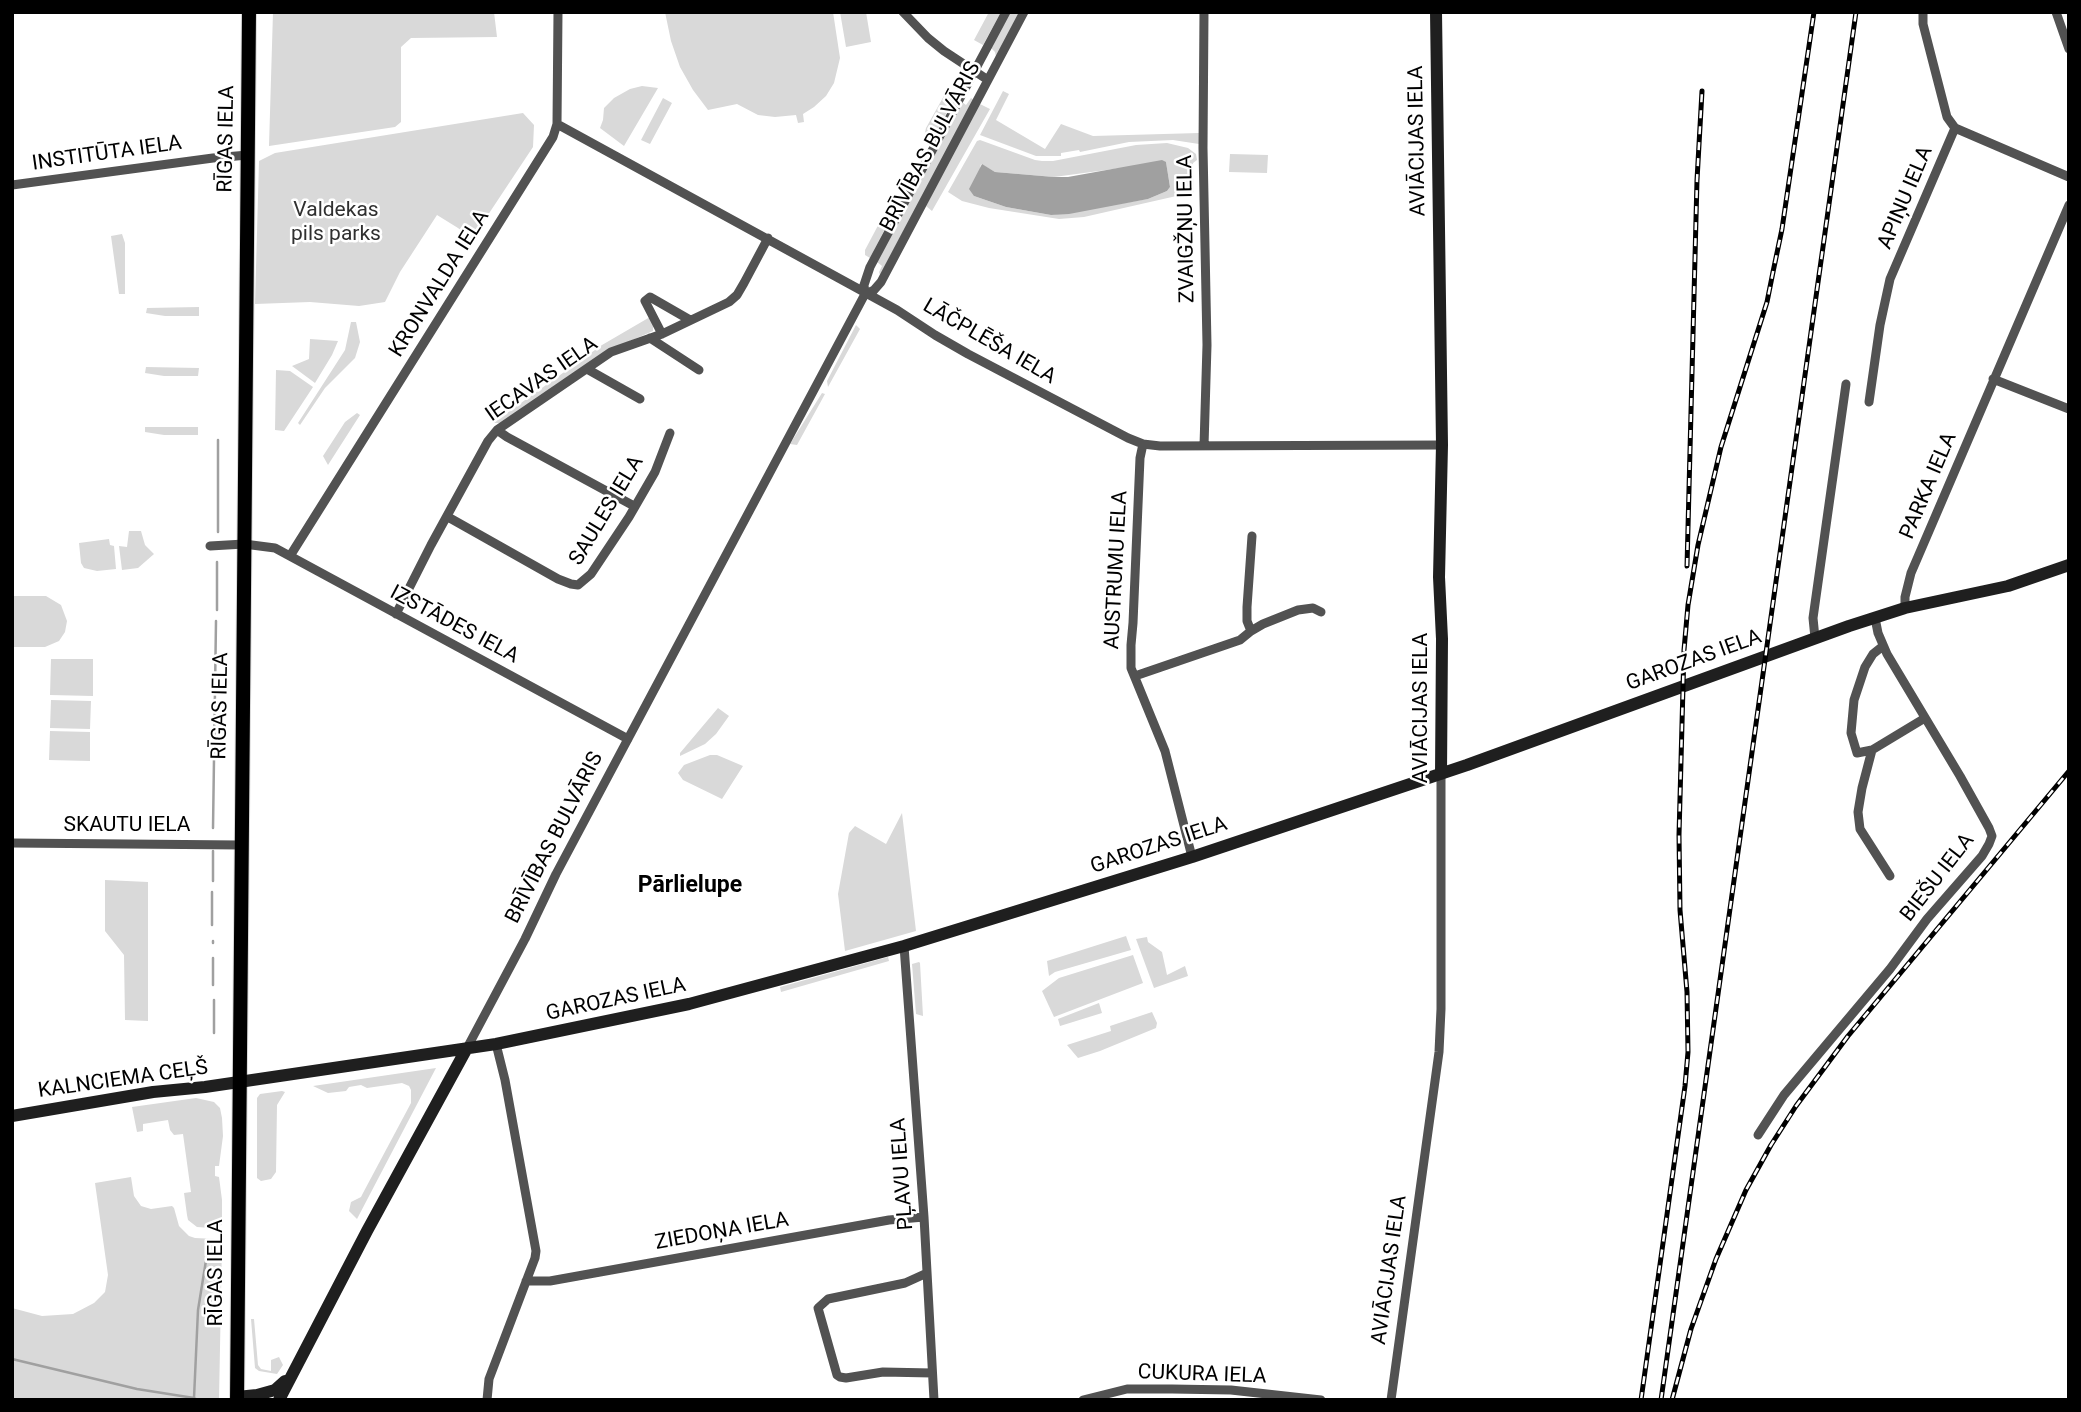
<!DOCTYPE html>
<meta charset="utf-8">
<style>
body{margin:0}
#map{position:relative;width:2081px;height:1412px;overflow:hidden;background:#fff;font-family:Roboto,sans-serif}
canvas{display:block}
.frame{position:absolute;inset:0;border:14px solid #000;pointer-events:none}
</style>
<div id="map">
<canvas width="2081" height="1412"></canvas>
<div class="frame"></div>
</div>
<script>
const ctx = document.querySelector('canvas').getContext('2d');
ctx.lineJoin = 'round';
function fillPath(path, color) {
  ctx.fillStyle = color;
  ctx.fill(path, 'evenodd');
}
function shape(rows) {
  const path = new Path2D();
  for (const r of rows) {
    path.moveTo(r[0], r[1]);
    for (let i = 2; i < r.length; i += 2) path.lineTo(r[i], r[i + 1]);
  }
  return path;
}
function strokePath(path, color, width, dash) {
  ctx.strokeStyle = color;
  ctx.lineWidth = width;
  ctx.lineCap = dash ? 'butt' : 'round';
  ctx.setLineDash(dash || []);
  ctx.stroke(path);
}
function write(font, color, halo, rows, align = 'center') {
  ctx.font = font + ' Roboto,sans-serif';
  ctx.lineWidth = 5;
  ctx.setLineDash([]);
  ctx.textBaseline = 'middle';
  ctx.strokeStyle = halo;
  ctx.fillStyle = color;
  for (const [text, x, y, turn = 0] of rows) {
    ctx.save();
    ctx.translate(x, y);
    ctx.rotate((+turn || 0) * Math.PI / 180);
    ctx.textAlign = isNaN(turn) ? turn : align;
    if (halo) ctx.strokeText(text, 0, 0);
    ctx.fillText(text, 0, 0);
    ctx.restore();
  }
}
const green = shape([
 [273,12,494,12,497,37,411,38,401,47,401,122,395,127,269,146],
 [665,12,833,12,840,58,834,83,826,96,814,107,803,114,804,122,798,123,796,115,775,117,758,115,737,104,708,110,693,90,680,67,671,41],
 [840,12,866,12,871,42,846,47],
 [989,12,1001,12,983,45,974,40],
 [1010,12,1020,12,996,57,995,52,991,48],
 [642,86,658,88,624,146,600,128,603,120,604,108,614,98,630,89],
 [1003,91,1009,94,996,120,1045,149,1061,124,1093,136,1199,133,1201,134,1199,144,1173,140,1129,142,1080,152,1079,150,1061,153,1061,156,1036,156,980,135],
 [945,94,956,99,955,103,950,106,931,143,923,141,926,128],
 [663,98,672,103,650,144,641,140],
 [971,98,974,100,880,275,879,272,882,266,877,262,962,102,966,105],
 [978,103,990,109,932,211,926,206],
 [523,113,534,125,533,147,472,239,458,228,437,215,400,272,385,302,359,306,310,302,255,304,259,161,275,153],
 [980,140,1035,160,1042,161,1053,161,1136,145,1167,143,1188,148,1196,154,1197,160,1193,163,1194,192,1084,217,1059,219,989,208,962,201,948,192,977,141],
 [1166,162,1170,187,1167,191,1148,199,1051,215,1006,207,974,196,981,164,995,172,1054,177],
 [1230,154,1268,155,1267,173,1229,172],
 [882,218,890,219,870,258,865,255,865,250],
 [122,234,125,243,125,294,119,294,111,236],
 [199,307,199,316,165,316,146,313,147,308],
 [650,317,653,326,653,331,607,351,501,423,493,423,602,345],
 [351,322,356,322,360,342,355,358,325,388,300,425,298,423,345,350],
 [856,325,860,329,828,387,827,381],
 [310,339,338,341,332,355,315,383,292,366,309,359],
 [146,367,199,368,198,376,164,376,145,373],
 [276,370,290,371,313,387,284,431,275,430],
 [822,393,825,394,797,445,790,444],
 [357,413,360,415,328,465,323,456,345,422],
 [145,427,198,427,198,435,164,435,145,432],
 [129,531,141,531,145,545,154,554,138,568,122,570,119,546,127,547],
 [109,539,110,545,114,546,116,569,97,571,84,568,81,563,79,543],
 [12,596,46,596,61,605,67,621,65,632,59,641,45,647,12,647],
 [51,659,93,659,93,696,50,695],
 [51,700,91,701,90,729,50,728],
 [718,708,729,716,716,734,705,744,680,756,680,753],
 [50,731,90,732,90,761,49,760],
 [710,755,717,755,743,766,722,799,683,780,678,773,684,765],
 [902,813,916,931,845,951,838,894,849,833,855,826,886,844],
 [105,880,148,882,148,1021,125,1020,124,955,105,931],
 [1126,936,1131,950,1055,972,1049,976,1047,961],
 [1147,937,1148,942,1162,952,1167,975,1185,966,1188,976,1154,988,1136,939],
 [1133,955,1143,983,1054,1017,1042,991,1059,978],
 [888,957,889,961,781,992,780,987],
 [919,962,920,963,923,1016,916,1014,912,964],
 [1099,1003,1102,1013,1060,1026,1058,1019],
 [1152,1012,1157,1023,1156,1028,1100,1051,1078,1058,1067,1045,1111,1031,1110,1026],
 [436,1068,425,1089,357,1219,349,1211,351,1202,361,1197,363,1193,411,1103,411,1090,409,1086,402,1083,367,1088,361,1085,349,1087,346,1091,328,1093,313,1086],
 [282,1091,285,1092,277,1105,276,1172,271,1179,261,1181,257,1178,257,1098,260,1094],
 [196,1098,214,1102,220,1108,222,1118,223,1136,219,1166,215,1166,215,1176,219,1177,222,1200,222,1225,211,1228,197,1227,188,1220,187,1215,184,1193,191,1192,183,1134,174,1135,170,1130,168,1120,143,1124,143,1131,137,1132,132,1107],
 [131,1177,134,1196,141,1206,151,1209,172,1206,174,1208,179,1226,189,1236,195,1238,216,1239,222,1243,219,1400,12,1400,12,1308,42,1316,73,1314,94,1303,105,1292,108,1275,95,1183],
 [251,1319,254,1319,258,1365,261,1369,271,1371,271,1360,279,1357,283,1365,277,1374,259,1371,255,1368]
]);
const water = shape([
 [1162,160,1166,162,1170,187,1167,191,1148,199,1069,214,1051,215,1006,207,974,196,969,189,982,164,995,172,1054,177,1068,177]
]);
const stream = shape([
 [218,532,218,440],
 [217,610,217,562],
 [213,828,216,621],
 [213,851,213,881],
 [212,925,212,892],
 [213,941,213,943],
 [213,958,213,985],
 [214,1000,214,1033],
 [12,1359,137,1389,194,1398],
 [198,1400,194,1398,198,1310,209,1242]
]);
const street = shape([
 [903,12,928,38,944,51,988,80],
 [1923,12,1923,24,1947,117,1955,128],
 [2056,12,2069,49],
 [557,124,897,310,935,335,968,354,1128,438,1143,444,1160,446,1442,445],
 [1955,128,2069,177],
 [12,185,213,158,248,155],
 [865,294,874,290,881,282,1024,12],
 [662,334,645,301,650,297,690,320],
 [650,338,699,370],
 [587,369,640,399],
 [1993,379,2069,409],
 [1869,402,1880,325,1890,279,1955,128],
 [497,430,507,437,634,506],
 [1143,444,1140,458,1133,623,1131,645,1131,668,1165,751,1192,857],
 [1204,446,1207,345,1203,148,1204,12],
 [448,517,558,579,571,584,578,585,591,574,629,517,655,472,670,433],
 [210,546,244,544,275,548,628,739],
 [290,556,553,137,557,124,558,12],
 [1905,608,1905,597,1911,573,2069,205],
 [396,614,431,545,488,441,497,430,611,352,662,334,729,302,737,295,744,283,768,238],
 [1251,631,1247,621,1247,607,1252,536],
 [1815,638,1813,618,1846,384],
 [1135,676,1240,640,1251,631,1263,624,1298,610,1313,608,1321,612],
 [1872,750,1857,753,1851,733,1854,700,1865,667,1873,654,1883,646],
 [12,843,241,845],
 [1890,876,1860,829,1858,812,1862,788,1872,750,1925,718],
 [904,946,924,1217,934,1400],
 [467,1048,525,939,556,874,865,294,864,285,870,267,1006,12],
 [1758,1135,1784,1095,1890,969,1927,919,1982,856,1989,844,1992,836,1989,828,1960,776,1887,654,1878,633,1875,618],
 [927,1273,905,1283,828,1299,818,1308,837,1375,840,1377,846,1378,883,1372,932,1373],
 [526,1281,550,1281,889,1220,924,1217],
 [487,1400,489,1379,535,1258,536,1251,505,1080,496,1044],
 [1083,1400,1127,1389,1172,1389,1231,1390,1321,1400],
 [1391,1400,1439,1052,1441,1009,1441,774]
]);
const secondary = shape([
 [1436,12,1442,445,1439,577,1442,639,1441,774],
 [12,1116,153,1092,205,1087,496,1044,689,1004,904,946,1192,857,1467,765,1849,626,1905,608,2008,586,2069,565],
 [237,1397,257,1395,275,1390,285,1381],
 [279,1400,367,1231,467,1048]
]);
const primary = shape([
 [237,1400,249,12]
]);
const rail = shape([
 [1687,566,1697,180,1702,91],
 [1641,1400,1685,1086,1688,1052,1687,992,1680,910,1679,835,1684,650,1688,605,1698,545,1721,447,1767,302,1773,272,1782,229,1814,12],
 [1661,1400,1856,12],
 [1672,1400,1691,1329,1716,1259,1746,1190,1771,1145,1796,1106,1848,1036,2069,771]
]);
const streetNames = [
 ["RĪGAS IELA",227,139,-89],
 ["AVIĀCIJAS IELA",1418,141,-91],
 ["BRĪVĪBAS BULVĀRIS",931,147,-62],
 ["INSTITŪTA IELA",107,154,-8],
 ["APIŅU IELA",1906,198,-67],
 ["ZVAIGŽŅU IELA",1187,229,-91],
 ["KRONVALDA IELA",440,284,-58],
 ["LĀČPLĒŠA IELA",989,342,30],
 ["IECAVAS IELA",542,380,-35],
 ["PARKA IELA",1929,486,-67],
 ["SAULES IELA",607,511,-59],
 ["AUSTRUMU IELA",1117,570,-87],
 ["IZSTĀDES IELA",454,625,28],
 ["GAROZAS IELA",1694,661,-20],
 ["RĪGAS IELA",221,706,-89],
 ["AVIĀCIJAS IELA",1422,708,-90],
 ["SKAUTU IELA",127,826],
 ["BRĪVĪBAS BULVĀRIS",555,838,-63],
 ["GAROZAS IELA",1159,846,-18],
 ["BIEŠU IELA",1938,878,-52],
 ["GAROZAS IELA",616,1000,-12],
 ["KALNCIEMA CEĻŠ",123,1080,-8],
 ["PĻAVU IELA",903,1174,-94],
 ["ZIEDOŅA IELA",722,1232,-10],
 ["AVIĀCIJAS IELA",1390,1270,-82],
 ["RĪGAS IELA",217,1273,-90],
 ["CUKURA IELA",1202,1375,2]
];
const parkNames = [
 ["Valdekas",336,211],
 ["pils parks",336,235]
];
const neighbourhoodNames = [
 ["Pārlielupe",690,886]
];
fillPath(green, '#d9d9d9');
fillPath(water, '#a0a0a0');
strokePath(stream, '#a0a0a0', 2.5);
strokePath(primary, '#dbdbdb', 16);
strokePath(street, '#525252', 9);
strokePath(secondary, '#1f1f1f', 12);
strokePath(primary, '#000', 14);
strokePath(rail, '#000', 5);
strokePath(rail, '#fff', 2.5, [8]);
write('21px', '#000', '#fff', streetNames);
write('21px', '#303030', '#fff', parkNames);
write('bold 23px', '#000', '#fff', neighbourhoodNames);
</script>
